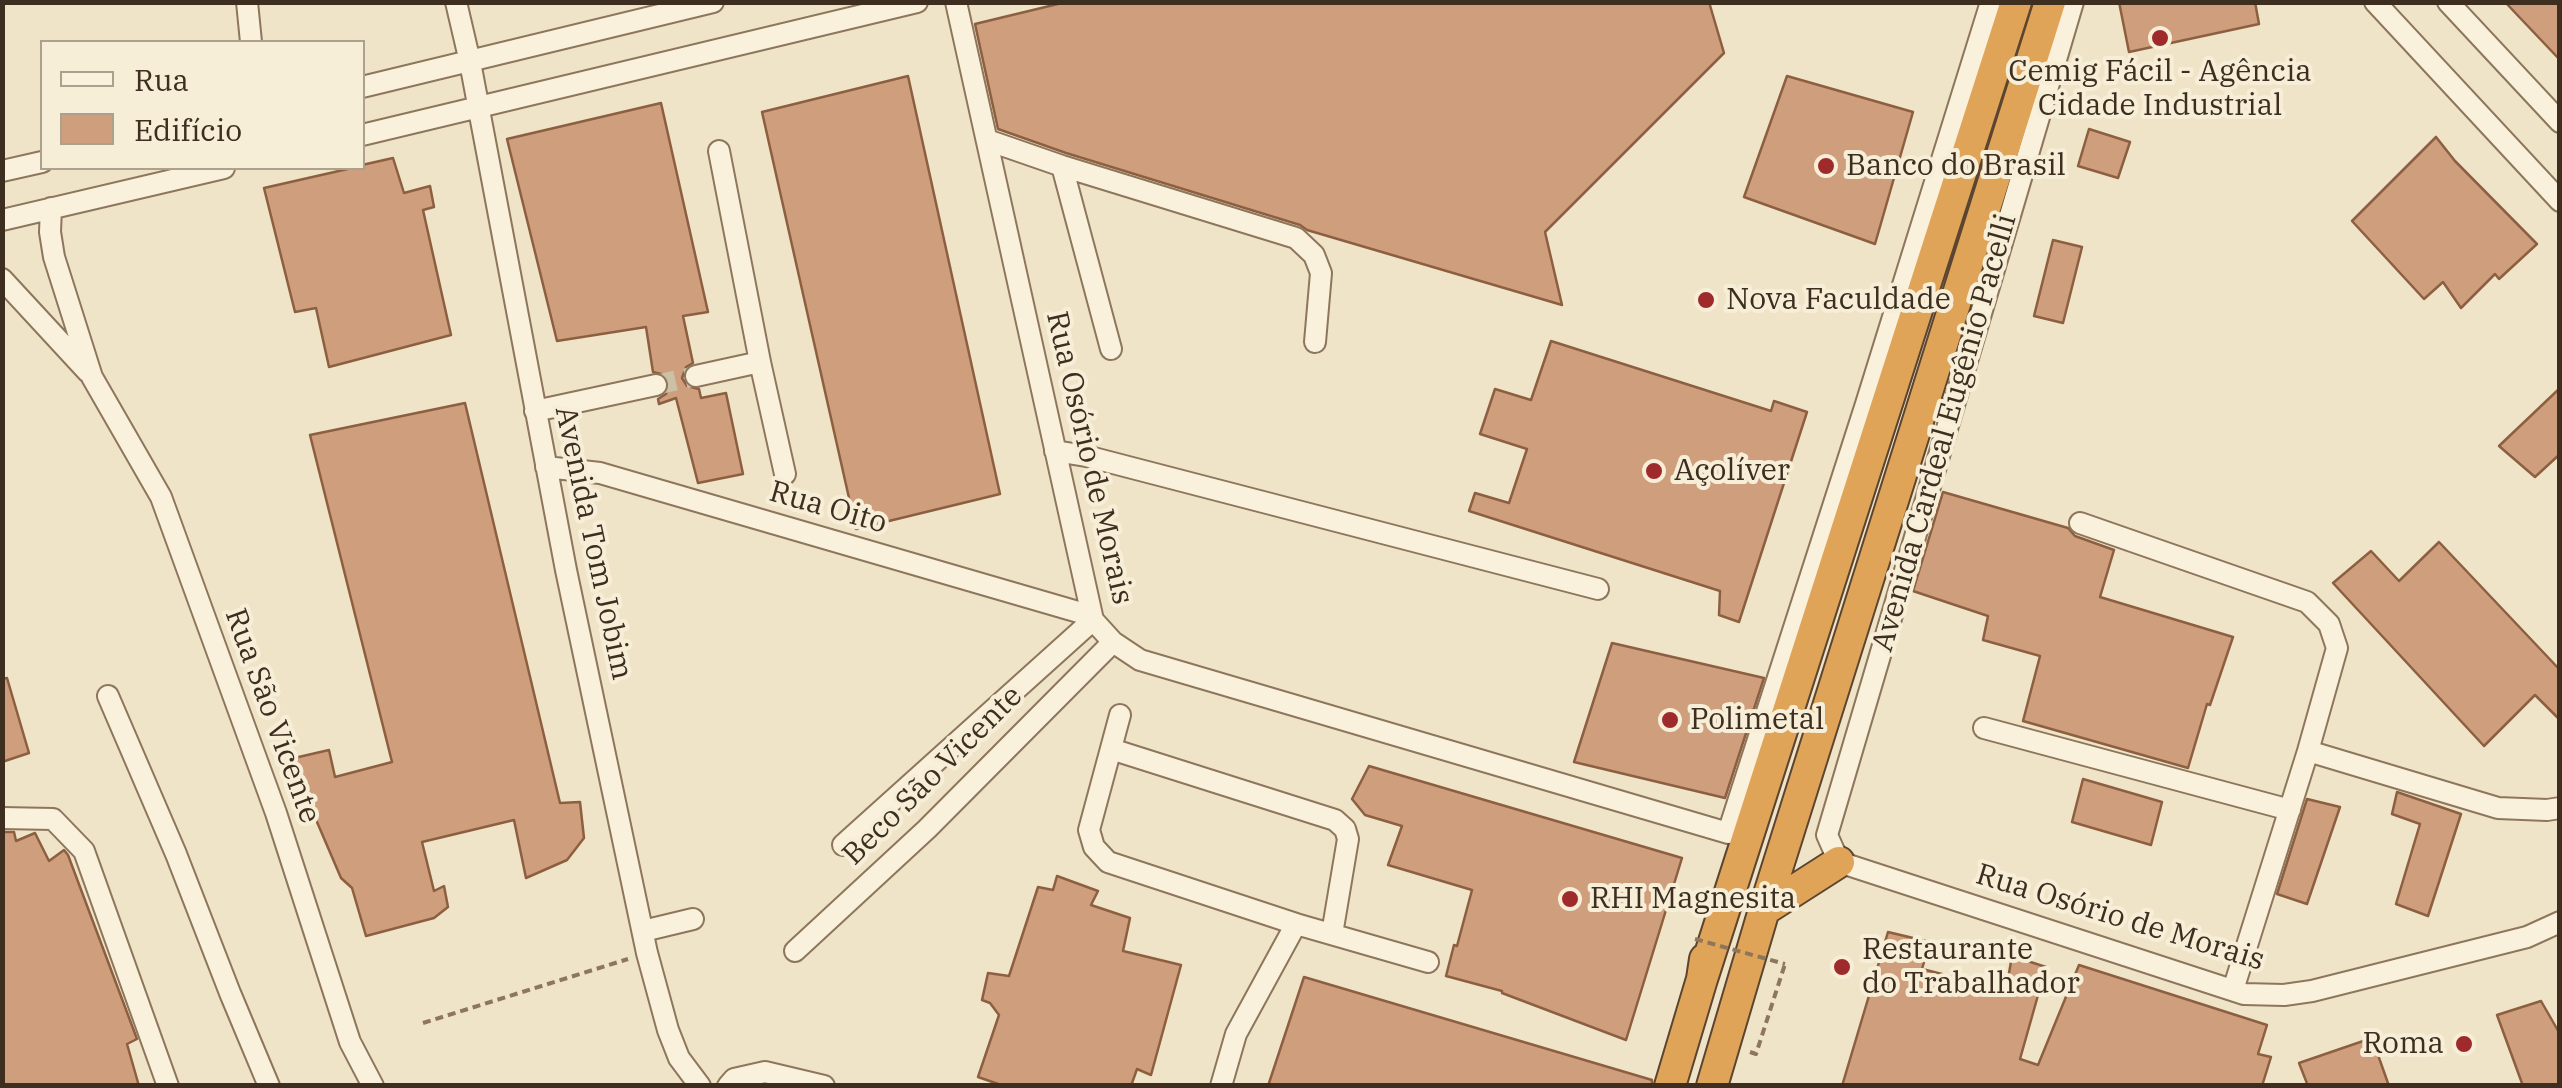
<!DOCTYPE html>
<meta charset="utf-8">
<style>
body{margin:0}
#map{position:relative;width:2562px;height:1088px;overflow:hidden;background:#f0e4c8;font-family:"IBM Plex Serif",serif}
canvas{display:block}
.frame{position:absolute;inset:0;border:5px solid #3d2e20;pointer-events:none}
.legend{position:absolute;left:40px;top:40px;width:325px;height:130px;box-sizing:border-box;background:#f7eed8;border:2px solid #ada18e;margin:0;padding:12px 18px;list-style:none;font-size:30px;color:#3d2e20}
.legend li{display:flex;align-items:center;gap:20px;height:50px}
.legend b{width:50px;border:2px solid #ada18e}
</style>
<div id="map">
<canvas width="2562" height="1088"></canvas>
<div class="frame"></div>
<ul class="legend">
<li><b style="height:12px;background:#faf1dc"></b>Rua</li>
<li><b style="height:28px;background:#cf9f7d"></b>Edifício</li>
</ul>
</div>
<script>
const ctx = document.querySelector('canvas').getContext('2d');
ctx.lineJoin = 'round';
function fillPath(path, color) {
  ctx.fillStyle = color;
  ctx.fill(path, 'evenodd');
}
function shape(rows) {
  const path = new Path2D();
  for (const r of rows) {
    path.moveTo(r[0], r[1]);
    for (let i = 2; i < r.length; i += 2) path.lineTo(r[i], r[i + 1]);
  }
  return path;
}
function strokePath(path, color, width, dash) {
  ctx.strokeStyle = color;
  ctx.lineWidth = width;
  ctx.lineCap = dash ? 'butt' : 'round';
  ctx.setLineDash(dash || []);
  ctx.stroke(path);
}
function write(font, color, halo, rows, align = 'center') {
  ctx.font = font + ' "IBM Plex Serif",serif';
  ctx.lineWidth = 8;
  ctx.setLineDash([]);
  ctx.textBaseline = 'middle';
  ctx.strokeStyle = halo;
  ctx.fillStyle = color;
  for (const [text, x, y, turn = 0] of rows) {
    ctx.save();
    ctx.translate(x, y);
    ctx.rotate((+turn || 0) * Math.PI / 180);
    ctx.textAlign = isNaN(turn) ? turn : align;
    if (halo) ctx.strokeText(text, 0, 0);
    ctx.fillText(text, 0, 0);
    ctx.restore();
  }
}
const building = shape([
 [1066,2,1709,2,1724,53,1545,232,1562,305,1307,230,1300,225,1066,153,998,129,975,24,1066,2],
 [2119,2,2255,2,2259,24,2129,52,2119,2],
 [2505,2,2560,2,2560,60,2505,2],
 [908,76,1000,494,856,529,762,112,908,76],
 [1787,76,1913,112,1875,244,1744,197,1787,76],
 [661,103,708,312,683,316,693,363,686,367,682,378,687,386,699,389,701,398,726,393,743,474,698,483,676,398,659,404,658,399,666,394,670,383,665,375,653,372,646,327,557,341,507,139,661,103],
 [2089,129,2130,142,2118,178,2078,166,2089,129],
 [2436,137,2455,161,2537,244,2499,279,2495,274,2461,308,2443,282,2424,299,2352,221,2436,137],
 [393,158,404,193,430,186,434,207,423,210,451,335,329,367,316,308,295,312,264,188,352,168,362,168,362,165,393,158],
 [2053,240,2082,247,2063,323,2034,316,2053,240],
 [1551,341,1771,411,1774,401,1807,412,1739,622,1719,615,1720,591,1469,511,1475,493,1509,503,1527,449,1480,434,1495,389,1531,400,1551,341],
 [2560,388,2560,454,2535,477,2499,446,2560,388],
 [465,403,560,803,580,802,584,838,567,860,526,878,514,820,422,842,434,891,444,886,448,907,434,918,366,936,352,888,341,878,290,759,329,750,335,777,392,762,310,435,465,403],
 [1943,492,2068,528,2075,536,2114,550,2100,597,2233,637,2210,705,2207,704,2188,768,2023,721,2040,656,1983,640,1988,616,1913,591,1943,492],
 [2439,542,2560,670,2560,720,2535,695,2484,746,2333,583,2371,551,2399,581,2439,542],
 [1612,643,1764,678,1725,798,1574,762,1612,643],
 [7,678,29,753,2,762,2,679,7,678],
 [1369,766,1682,858,1626,1040,1502,993,1502,991,1446,976,1454,945,1457,946,1472,890,1388,865,1402,826,1365,815,1352,799,1369,766],
 [2083,779,2162,802,2151,845,2072,822,2083,779],
 [2397,792,2461,814,2428,916,2396,904,2420,824,2392,814,2397,792],
 [2307,799,2340,807,2307,904,2277,894,2307,799],
 [2,832,14,832,16,841,35,833,49,861,64,850,68,855,137,1039,127,1044,139,1086,2,1086,2,832],
 [1057,876,1098,891,1091,905,1130,918,1123,951,1181,965,1151,1075,1137,1069,1131,1086,1004,1086,978,1077,999,1015,990,1003,982,1000,988,973,1009,976,1038,887,1053,890,1057,876],
 [1888,932,1930,942,1922,969,2006,990,2012,956,2046,967,2020,1059,2038,1065,2079,965,2267,1025,2258,1054,2271,1057,2262,1086,1842,1086,1888,932],
 [1304,977,1652,1080,1652,1086,1268,1086,1304,977],
 [2541,1001,2560,1034,2560,1086,2523,1086,2497,1015,2541,1001],
 [2372,1038,2389,1086,2308,1086,2299,1063,2372,1038]
]);
const minorTunnel = shape([
 [656,385,696,376]
]);
const path = shape([
 [423,1023,628,959],
 [1750,1052,1756,1054,1785,964]
]);
const minor = shape([
 [247,2,251,42],
 [456,2,470,62,566,570,647,953,668,1030,679,1058,700,1086],
 [956,2,1093,620,1113,642,1140,660,1728,833,1866,404,1991,2],
 [2073,2,1827,835,1839,862,2244,994,2284,995,2312,991,2527,937,2560,922],
 [2375,2,2560,201],
 [2448,2,2560,122],
 [362,87,713,2],
 [362,135,917,2],
 [987,140,1062,166,1296,238,1314,255,1321,273,1315,342],
 [1062,166,1111,349],
 [2,171,42,162],
 [51,208,50,232,54,257,92,377,161,497,276,813,350,1042,373,1086],
 [2,220,224,168],
 [2,279,88,372],
 [760,362,785,474],
 [696,376,760,362,719,151],
 [535,411,656,385],
 [1055,451,1086,456,1598,589],
 [546,467,600,473,1092,616],
 [2080,523,2307,602,2329,624,2337,648,2308,751,2233,990],
 [108,696,176,854,230,993,269,1086],
 [1120,715,1089,830,1094,847,1108,862,1296,924],
 [1984,728,2290,810],
 [1111,749,1335,820,1345,829,1348,839,1332,934],
 [2308,751,2498,808,2547,810,2560,808],
 [2,818,53,819,84,851,168,1086],
 [843,845,1093,620],
 [643,931,693,919],
 [795,951,927,829,1113,642],
 [728,1086,734,1079,765,1072,824,1086],
 [1221,1086,1236,1034,1296,924,1428,962]
]);
const highway = shape([
 [1764,910,1839,862],
 [1702,979,2016,2],
 [1670,1086,1702,979,1705,959],
 [1712,1086,1764,910,2050,2]
]);
const pathBridge = shape([
 [1695,939,1785,964]
]);
const markers = [
 [2160,38,10,"#9e2a2b"],
 [1826,166,10,"#9e2a2b"],
 [1706,300,10,"#9e2a2b"],
 [1654,471,10,"#9e2a2b"],
 [1670,720,10,"#9e2a2b"],
 [1570,899,10,"#9e2a2b"],
 [1842,967,10,"#9e2a2b"],
 [2464,1044,10,"#9e2a2b"]
];
const poiNames = [
 ["Cemig Fácil - Agência",2160,72,"center"],
 ["Cidade Industrial",2160,106,"center"],
 ["Banco do Brasil",1846,166],
 ["Nova Faculdade",1726,300],
 ["Açolíver",1674,471],
 ["Polimetal",1690,720],
 ["RHI Magnesita",1590,899],
 ["Restaurante",1862,950],
 ["do Trabalhador",1862,984],
 ["Roma",2444,1044,"right"]
];
const streetNames = [
 ["Avenida Cardeal Eugênio Pacelli",1945,433,-74],
 ["Rua Osório de Morais",1089,458,77],
 ["Rua Oito",828,508,16],
 ["Avenida Tom Jobim",593,543,78],
 ["Rua São Vicente",272,716,70],
 ["Beco São Vicente",933,776,-45],
 ["Rua Osório de Morais",2120,918,17]
];
fillPath(building, '#cf9f7d');
strokePath(building, '#8d5f41', 2.5);
strokePath(minorTunnel, '#ccc0a6', 20, [20, 10]);
strokePath(minor, '#8d765c', 24);
strokePath(highway, '#5b4430', 34);
strokePath(path, '#8d765c', 4, [8, 5]);
strokePath(minor, '#faf1dc', 20);
strokePath(highway, '#e0a458', 30);
strokePath(pathBridge, '#8d765c', 4, [8, 5]);
for (const [x, y, r, color] of markers) {
  const dot = new Path2D();
  dot.arc(x, y, r, 0, 2 * Math.PI);
  ctx.fillStyle = color;
  ctx.fill(dot);
  strokePath(dot, '#f7eed8', 4);
}
write('30px', '#3d2e20', '#f7eed8', poiNames, 'left');
write('30px', '#3d2e20', '#f7eed8', streetNames);
</script>
